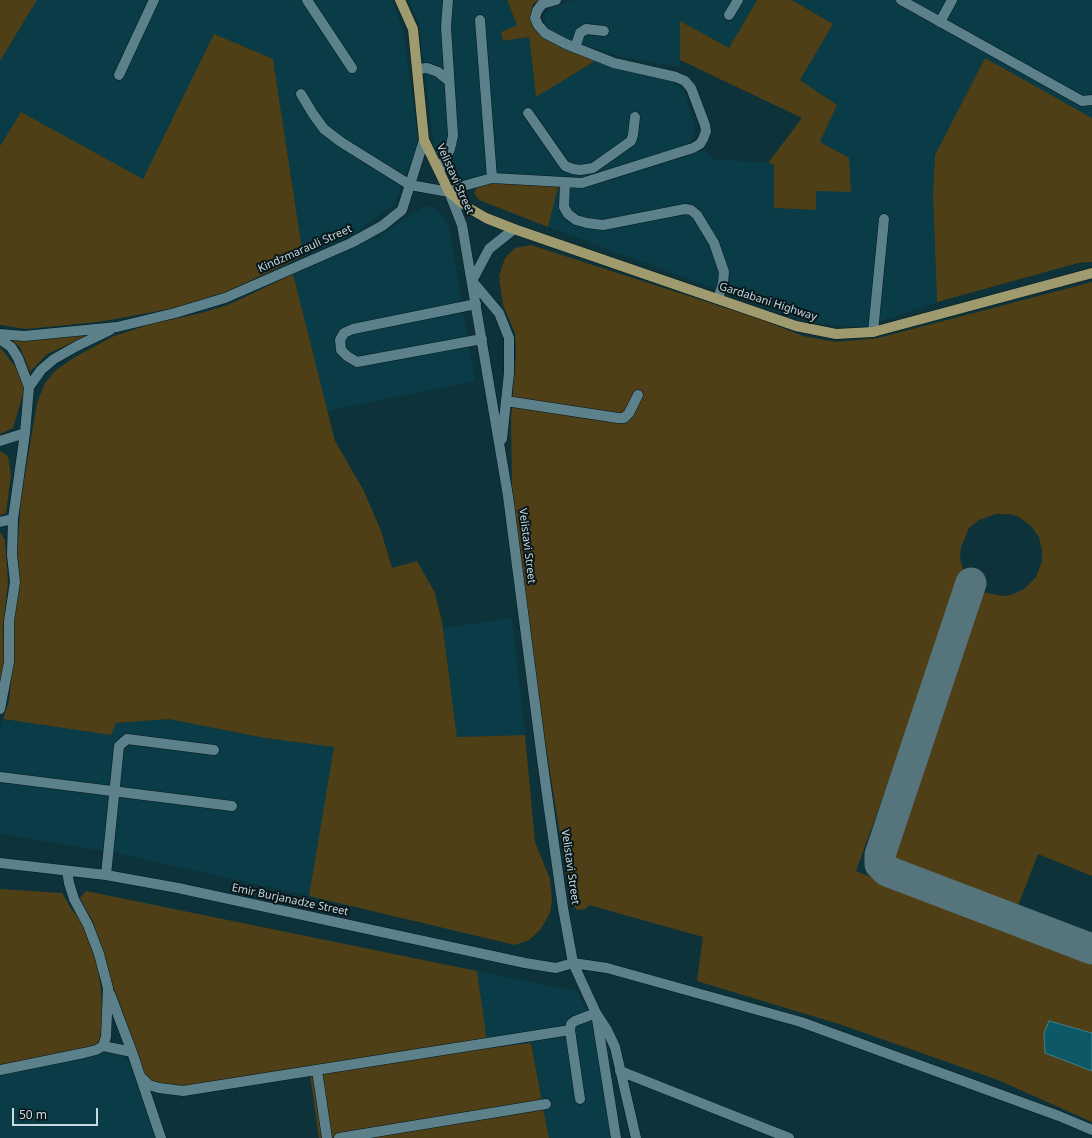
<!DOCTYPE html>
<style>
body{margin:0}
#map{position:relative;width:1092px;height:1138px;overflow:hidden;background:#0d323a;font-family:"Noto Sans",sans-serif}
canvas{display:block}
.scale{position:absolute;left:12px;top:1108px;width:86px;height:18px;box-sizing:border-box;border:2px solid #c6d9de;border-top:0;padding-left:5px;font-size:12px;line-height:14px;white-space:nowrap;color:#c6d9de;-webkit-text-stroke:3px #09171b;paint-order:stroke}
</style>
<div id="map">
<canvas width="1092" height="1138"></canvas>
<div class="scale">50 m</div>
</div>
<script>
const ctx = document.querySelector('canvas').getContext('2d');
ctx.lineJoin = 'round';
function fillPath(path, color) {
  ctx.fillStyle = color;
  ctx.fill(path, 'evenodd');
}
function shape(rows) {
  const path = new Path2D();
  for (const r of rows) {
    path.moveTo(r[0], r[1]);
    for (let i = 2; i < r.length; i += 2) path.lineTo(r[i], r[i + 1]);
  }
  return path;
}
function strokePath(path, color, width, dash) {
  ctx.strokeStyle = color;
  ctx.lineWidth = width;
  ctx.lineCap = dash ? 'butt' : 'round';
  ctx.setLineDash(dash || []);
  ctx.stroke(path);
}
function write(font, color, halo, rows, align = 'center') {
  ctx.font = font + ' "Noto Sans",sans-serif';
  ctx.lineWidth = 4;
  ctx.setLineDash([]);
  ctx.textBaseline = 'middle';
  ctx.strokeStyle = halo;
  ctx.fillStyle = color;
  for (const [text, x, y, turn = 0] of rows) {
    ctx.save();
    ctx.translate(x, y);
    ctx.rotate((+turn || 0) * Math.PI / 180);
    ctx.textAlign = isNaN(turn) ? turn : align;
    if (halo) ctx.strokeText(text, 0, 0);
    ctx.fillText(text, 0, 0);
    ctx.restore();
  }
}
const built = shape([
 [37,0,392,0,404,34,419,149,407,170,394,204,356,233,303,256,273,59,143,179,21,113,0,146,0,61],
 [408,0,507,0,517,25,503,41,529,37,536,97,595,61,673,82,684,90,695,127,694,136,688,145,582,178,457,184,449,176,435,154,419,24],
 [575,0,757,0,729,48,680,22,680,67,622,57,566,39,550,30,545,24,544,14,554,6],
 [792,0,1092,0,1092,118,985,58,935,155,933,194,937,302,868,326,852,327,816,323,786,315,548,227,558,187,587,187,706,150,713,159,774,163,774,208,816,210,816,191,849,158,820,142,837,105,800,80,833,24],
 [431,206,441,213,449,227,475,381,327,411,293,274,378,237,409,215,422,208],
 [512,618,525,735,457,737,443,628],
 [3,719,111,735,115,723,168,719,265,738,335,747,309,896,115,853,0,834,0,728],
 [477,971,576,991,593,1020,612,1138,549,1138,532,1043,488,1048],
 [100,1053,114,1053,126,1057,131,1065,157,1138,0,1138,0,1074]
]);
const green = shape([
 [0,0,37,0,0,61],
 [507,0,539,0,533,4,531,12,531,22,542,36,561,48,595,61,536,97,529,37,503,41,501,32,517,25],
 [757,0,792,0,833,24,800,80,837,105,820,142,849,158,851,192,816,191,816,210,774,208,774,164,768,163,802,118,680,60,680,21,729,48],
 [214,34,273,59,303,256,226,292,170,309,98,322,26,329,0,325,0,146,21,112,143,179],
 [985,58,1092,118,1092,262,1078,263,937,302,933,194,935,155],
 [494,182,558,187,548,227,479,200,474,193,477,187],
 [531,245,760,319,803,336,836,342,878,338,1092,282,1092,876,1038,854,1016,911,898,864,892,859,890,850,983,592,1003,596,1011,595,1024,589,1036,577,1042,561,1042,551,1039,537,1031,526,1019,517,1011,514,996,514,979,520,969,528,961,547,960,559,964,573,856,871,1092,964,1092,1033,1049,1021,1044,1033,1045,1053,1092,1071,1092,1122,998,1080,842,1025,697,981,703,937,589,905,585,909,577,910,573,905,570,896,535,679,512,488,511,419,516,353,515,333,503,305,499,276,505,258,515,248],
 [293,274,335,441,364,491,381,531,392,568,417,561,435,593,442,622,457,737,525,735,535,842,550,879,552,899,550,913,541,929,529,940,515,945,309,896,334,747,265,738,168,719,116,723,111,735,3,719,9,701,13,658,14,622,20,581,17,556,21,498,37,403,45,383,56,370,75,357,114,336,151,324,201,313,228,305],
 [98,331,47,354,30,372,20,347,9,339],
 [0,347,18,370,25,387,13,428,0,434],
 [0,451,8,456,11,474,6,513,0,515],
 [0,532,5,540,8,583,3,629,5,654,0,683],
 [0,889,62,893,72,910,84,924,97,963,101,990,103,1029,102,1036,97,1043,87,1048,0,1065],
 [86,891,477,971,488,1048,531,1043,549,1138,319,1138,310,1075,184,1094,168,1095,149,1089,112,985,102,950,93,922,80,898]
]);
const water = shape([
 [1049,1021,1092,1033,1092,1071,1045,1053,1044,1033,1049,1021]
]);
const taxiway = shape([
 [971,583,880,855,880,864,887,871,1092,949]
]);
const minor = shape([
 [307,0,352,68],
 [901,0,1082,101,1092,100],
 [729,15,738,0],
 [480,20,492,178],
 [940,22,952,0],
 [575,48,580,33,586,29,604,31],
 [418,69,427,68,438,72,448,80],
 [119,75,154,0],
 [301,94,313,114,324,129,341,142,410,185,449,192,463,186,492,178,582,183,693,148,700,144,703,139,706,131,705,125,691,88,685,81,676,77,614,63,566,44,545,33,538,25,535,18,537,11,542,4,556,0],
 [528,113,565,166,573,169,580,170,593,168,631,141,633,135,635,117],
 [439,171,450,149,453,136,446,27,448,0],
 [565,183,564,207,568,214,576,220,587,223,603,225,685,209,691,210,697,215,714,243,724,272,723,283,718,299],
 [449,192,462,225,508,496,542,759,563,908,573,963,596,1013,616,1138],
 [476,304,353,329,344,333,340,340,341,350,347,356,357,362,482,339],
 [873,332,884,219],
 [0,334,24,336,117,327,175,313,225,298,351,243,382,226,402,210,424,140],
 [0,339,11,347,18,358,29,387,25,433,13,519,12,555,15,582,9,621,9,662,0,709],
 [29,387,41,370,54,359,77,346,110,330],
 [506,401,618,418,624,418,629,413,638,395],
 [502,439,509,373,509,338,499,313,472,281,489,249,514,229],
 [0,441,25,433],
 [0,522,13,519],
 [0,777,232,806],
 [0,863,106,875,178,888,525,963,556,968,573,963,607,968,801,1022,1059,1116,1092,1130],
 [106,875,119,746,127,739,214,750],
 [110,994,132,1052],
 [570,1030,580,1099],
 [103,1046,132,1052,161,1138],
 [0,1070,84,1053,96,1050,103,1046,106,1037,108,988,99,954,88,925,74,899,69,883,67,871],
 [317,1070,327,1138],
 [620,1071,789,1138],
 [141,1077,149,1085,159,1088,183,1091,570,1030,571,1024,575,1021,596,1013,607,1030,615,1047,636,1138],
 [339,1138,546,1104]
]);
const major = shape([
 [400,0,413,29,424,140,439,171,449,192,467,207,486,218,514,229,796,326,836,334,873,332,1092,273]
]);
const streetNames = [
 ["Velistavi Street",455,179,66],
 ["Kindzmarauli Street",305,249,-24],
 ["Gardabani Highway",768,302,18],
 ["Velistavi Street",527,546,83],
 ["Velistavi Street",570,867,82],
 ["Emir Burjanadze Street",290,900,12]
];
fillPath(built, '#093c46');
fillPath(green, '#4e3f16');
fillPath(water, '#0c5867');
strokePath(water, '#447f8b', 1);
strokePath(taxiway, '#56747c', 31);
strokePath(minor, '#00191e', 11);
strokePath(major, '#00191e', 11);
strokePath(minor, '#5d818b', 10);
strokePath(major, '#9f9b6f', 10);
write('11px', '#c6d9de', '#09171b', streetNames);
</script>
